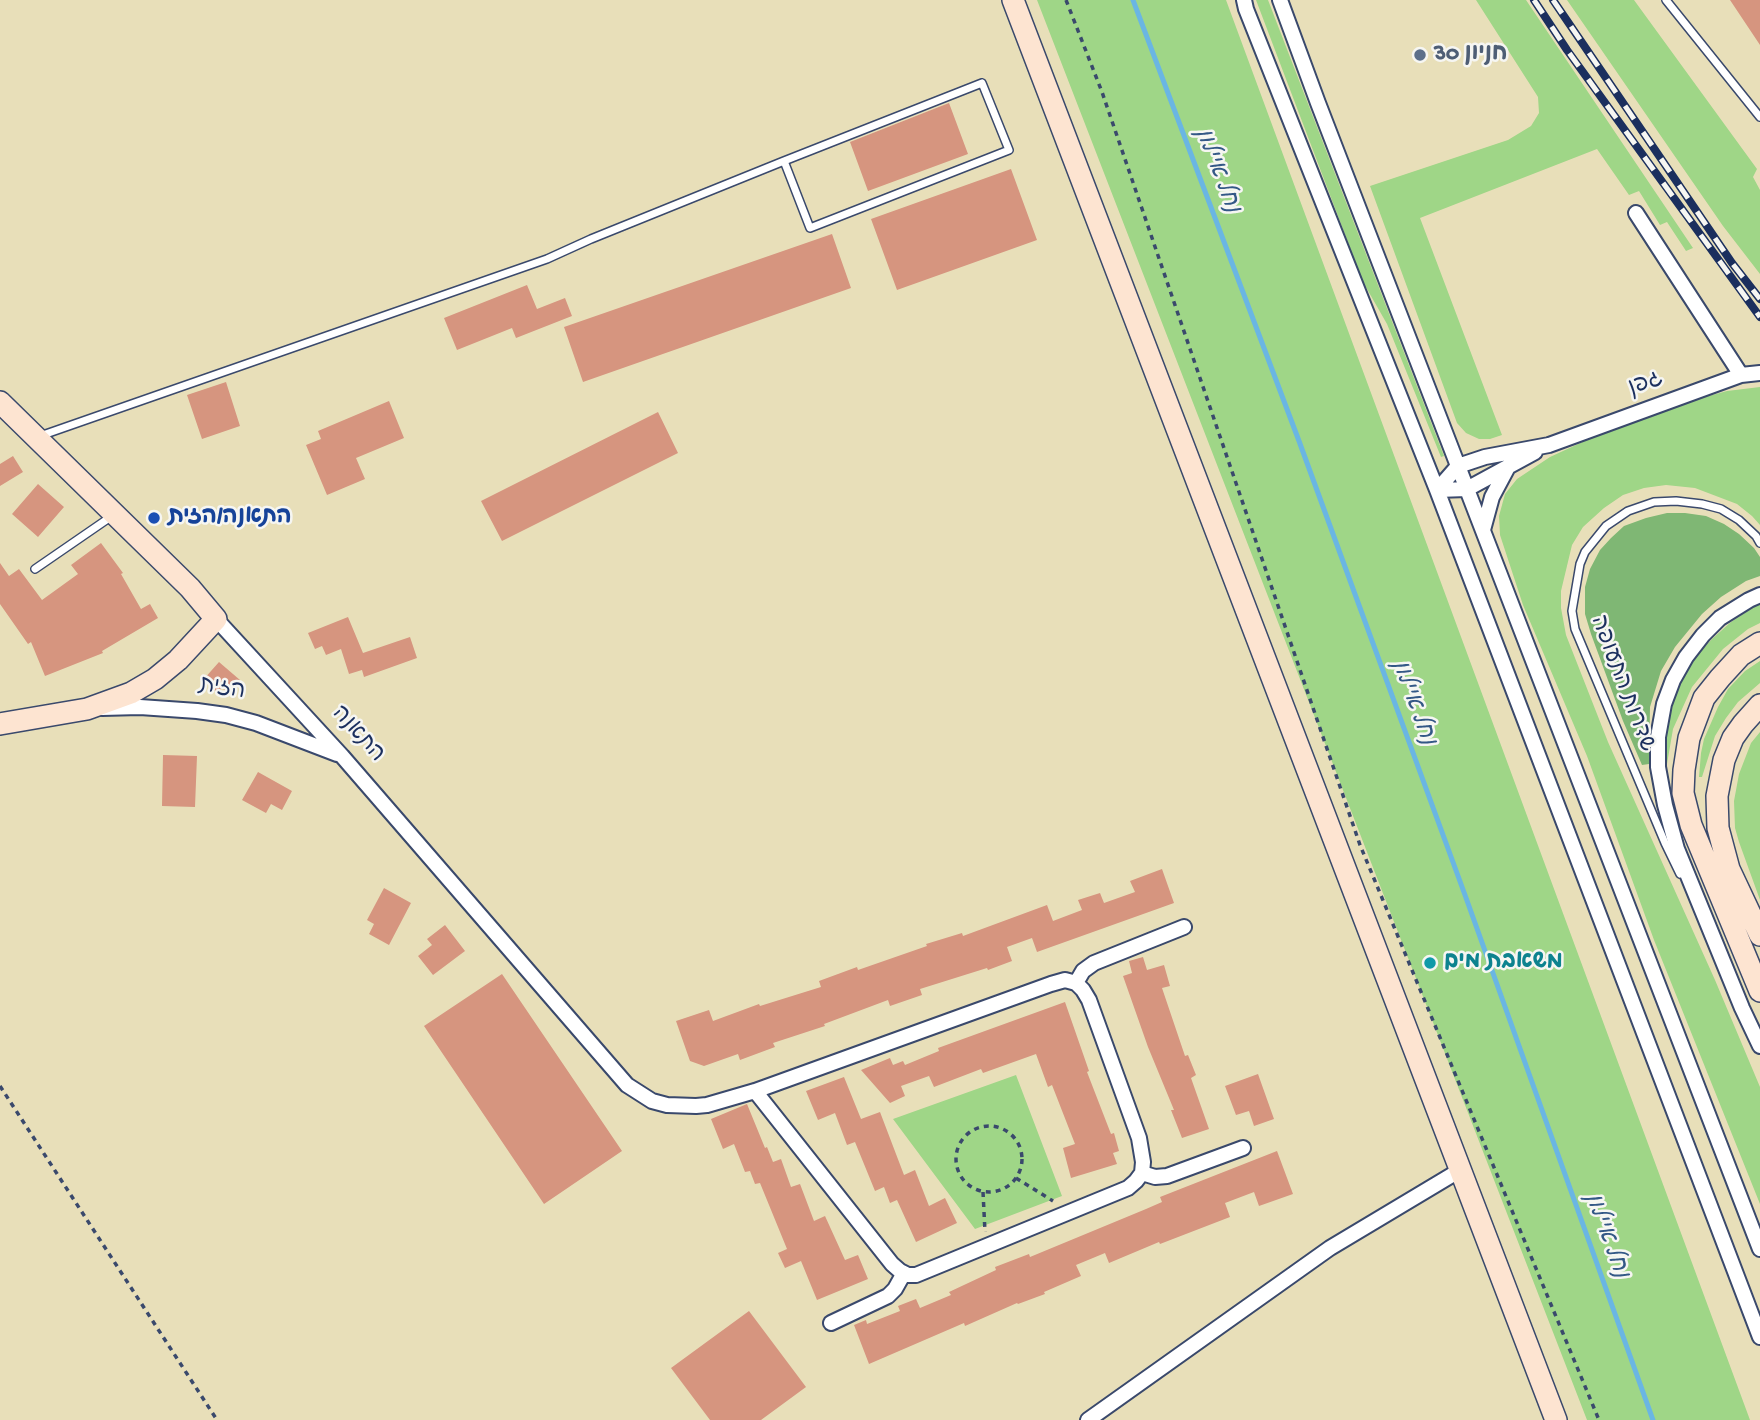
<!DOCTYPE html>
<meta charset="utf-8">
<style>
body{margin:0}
canvas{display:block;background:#e8dfb9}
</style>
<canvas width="1760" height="1420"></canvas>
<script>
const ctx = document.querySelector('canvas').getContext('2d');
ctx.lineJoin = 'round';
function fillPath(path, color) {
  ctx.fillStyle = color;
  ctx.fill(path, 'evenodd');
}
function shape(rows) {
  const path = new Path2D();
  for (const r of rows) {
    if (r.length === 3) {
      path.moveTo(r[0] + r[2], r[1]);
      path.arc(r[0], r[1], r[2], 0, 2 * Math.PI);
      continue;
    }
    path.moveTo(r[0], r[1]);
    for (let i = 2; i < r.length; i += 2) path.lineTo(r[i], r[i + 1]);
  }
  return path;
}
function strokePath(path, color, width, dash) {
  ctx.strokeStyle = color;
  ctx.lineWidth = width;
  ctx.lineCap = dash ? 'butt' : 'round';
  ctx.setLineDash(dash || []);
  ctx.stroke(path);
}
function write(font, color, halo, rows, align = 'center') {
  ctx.font = font + ' "Gochi Hand","Playpen Sans Hebrew",sans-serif';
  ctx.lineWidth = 5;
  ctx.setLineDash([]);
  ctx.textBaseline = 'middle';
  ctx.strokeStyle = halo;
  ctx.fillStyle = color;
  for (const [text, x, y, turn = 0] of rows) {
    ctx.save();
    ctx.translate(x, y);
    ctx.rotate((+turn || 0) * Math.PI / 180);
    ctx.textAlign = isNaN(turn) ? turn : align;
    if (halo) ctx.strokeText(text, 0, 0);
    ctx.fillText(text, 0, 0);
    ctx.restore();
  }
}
const green = shape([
 [1037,0,1226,0,1750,1420,1587,1420],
 [1256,0,1268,0,1444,456,1441,457,1387,324,1363,282],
 [1476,0,1526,0,1693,248,1686,251,1667,222,1660,225,1639,191,1629,195,1597,149,1420,218,1502,435,1490,439,1479,439,1466,433,1457,423,1370,186,1508,140,1531,126,1539,113,1538,97],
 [1567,0,1634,0,1757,169,1753,177,1760,190,1760,274,1723,226],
 [1760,387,1760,525,1752,516,1737,504,1695,488,1666,485,1644,488,1623,495,1604,508,1583,527,1572,545,1561,591,1561,608,1566,635,1608,742,1715,980,1760,1087,1760,1204,1654,940,1587,756,1523,605,1500,535,1499,516,1505,494,1517,479,1550,457,1615,427,1676,405,1727,391],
 [1760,603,1760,623,1748,629,1723,649,1692,687,1673,729,1667,764,1666,736,1668,721,1674,698,1683,677,1698,654,1712,639,1731,622],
 [1760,661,1760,683,1738,702,1726,718,1715,736,1702,777,1699,777,1701,753,1704,739,1718,707,1728,689,1745,671],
 [1760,732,1760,900,1739,842,1735,828,1734,801,1739,774,1751,743],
 [1016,1075,1062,1196,975,1229,893,1119]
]);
const forest = shape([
 [1667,513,1685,513,1706,516,1724,524,1739,534,1754,548,1760,557,1760,576,1746,581,1721,597,1702,614,1675,647,1661,671,1650,707,1649,764,1642,765,1623,721,1591,634,1585,614,1585,587,1590,569,1600,550,1611,538,1624,526,1646,518]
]);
const stream = shape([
 [1133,0,1299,441,1465,895,1653,1420]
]);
const building = shape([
 [1730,0,1760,0,1760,45],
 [949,103,968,154,868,191,850,142],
 [1011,169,1037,240,897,290,871,219],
 [832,234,851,288,583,382,564,327],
 [527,285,537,309,565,298,572,316,516,338,512,328,457,350,444,318],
 [226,382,240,426,202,439,187,395],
 [389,401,404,438,356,458,365,479,327,495,306,445,321,439,318,431],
 [658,412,678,453,502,541,481,501],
 [13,456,23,472,0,486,0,464],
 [38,484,64,507,38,537,12,514],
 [101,543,123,573,121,574,141,609,150,604,158,618,102,651,103,653,45,676,31,642,28,644,0,604,0,563,9,576,19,569,42,600,78,574,71,565],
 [348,617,363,653,410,637,417,658,364,677,362,670,349,674,341,649,326,655,322,646,315,649,308,633],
 [219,662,240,680,228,693,222,688,217,693,203,680],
 [163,755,197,756,195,807,162,806],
 [258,772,292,791,282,810,271,804,266,813,242,800],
 [1162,869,1174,903,1037,952,1032,938,1007,947,1012,961,988,970,987,968,920,989,922,995,890,1006,888,1000,824,1024,825,1026,773,1043,775,1047,740,1060,738,1054,704,1066,690,1061,676,1021,709,1010,713,1021,759,1004,760,1006,821,987,819,981,857,967,858,970,927,946,926,944,962,933,963,936,1047,905,1053,921,1082,910,1078,900,1100,893,1104,903,1135,892,1130,881],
 [384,888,411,903,389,945,369,934,374,924,367,920],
 [445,925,465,951,433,975,418,956,432,945,427,939],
 [1143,957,1147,970,1164,965,1170,986,1162,988,1185,1056,1188,1055,1196,1075,1191,1078,1209,1129,1182,1138,1171,1110,1174,1110,1148,1047,1123,976,1132,973,1129,961],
 [502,974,622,1151,544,1204,424,1026],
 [1065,1002,1089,1071,1087,1072,1111,1134,1114,1133,1119,1151,1113,1153,1117,1164,1071,1178,1063,1148,1075,1144,1052,1085,1048,1087,1036,1054,983,1073,981,1069,934,1087,929,1076,901,1086,905,1096,890,1103,861,1070,890,1058,893,1065,903,1061,905,1065,939,1051,938,1048],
 [1258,1074,1274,1119,1254,1126,1249,1111,1236,1115,1225,1086],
 [844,1077,861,1119,880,1112,904,1175,915,1170,929,1206,945,1198,957,1223,916,1242,897,1200,890,1203,884,1187,875,1191,855,1142,847,1145,835,1113,818,1120,806,1091],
 [747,1104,765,1148,767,1147,773,1162,781,1159,791,1187,800,1184,814,1221,825,1216,845,1260,858,1255,868,1279,817,1300,801,1261,785,1268,778,1253,787,1249,760,1183,755,1184,750,1171,745,1172,734,1144,723,1149,711,1119],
 [1277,1151,1293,1194,1259,1206,1254,1192,1225,1203,1230,1217,1160,1244,1159,1242,1109,1263,1105,1253,1076,1265,1081,1276,1044,1292,1045,1294,1018,1304,1017,1303,965,1326,964,1323,869,1364,854,1325,866,1320,867,1324,900,1311,898,1306,916,1299,920,1308,951,1295,949,1292,996,1270,995,1267,1029,1254,1030,1257,1146,1209,1162,1202,1160,1197],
 [749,1311,806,1387,761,1420,710,1420,671,1368]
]);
const path = shape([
 [1066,0,1102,92,1360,845,1599,1420],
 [0,1086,217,1420],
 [989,1159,33],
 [1016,1178,1053,1201],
 [983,1192,985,1232]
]);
const lane = shape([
 [1666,0,1760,117],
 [982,83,1009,150,810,228,784,161,982,83],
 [40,436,547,259,591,239,784,161],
 [35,569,112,516],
 [1680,874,1665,843,1575,629,1572,611,1580,564,1585,552,1606,526,1628,511,1654,502,1676,501,1702,504,1721,509,1739,520,1756,536,1760,543]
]);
const street = shape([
 [1244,0,1246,9,1437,490,1760,1337],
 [1280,0,1318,103,1760,1249],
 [1636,213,1741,375],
 [1437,490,1458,466,1485,457,1549,445,1741,375,1760,373],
 [1437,490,1467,489,1535,452],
 [1483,530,1492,497,1508,467],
 [1760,595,1749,600,1720,618,1703,635,1686,657,1673,680,1664,704,1658,737,1658,767,1665,805,1677,849,1742,1008,1760,1046],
 [216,619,342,756,627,1085,652,1101,667,1105,696,1106,707,1105,755,1091,1051,984,1065,980,1076,983,1083,971,1094,963,1184,927],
 [102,708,140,707,197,711,226,715,256,723,337,754],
 [1076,983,1083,990,1089,1000,1139,1138,1143,1162,1142,1173],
 [755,1091,892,1264,900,1271,908,1275,916,1275,1128,1188,1136,1181,1142,1173,1155,1177,1167,1176,1243,1148],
 [831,1323,888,1296,895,1289,904,1273],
 [1088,1420,1330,1248,1462,1169]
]);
const secondary = shape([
 [1013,0,1556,1420],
 [0,402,190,588,216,619,178,660,155,679,131,693,87,709,0,724],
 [1760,643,1741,655,1720,678,1704,698,1689,738,1684,770,1683,793,1691,825,1760,991],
 [1760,705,1743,724,1733,738,1724,760,1717,796,1718,828,1729,869,1760,935]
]);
const rail = shape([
 [1534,0,1567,50,1760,317],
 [1553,0,1732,263,1760,299]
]);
const markers = [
 [1420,55,7,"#5c6f8a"],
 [154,518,7,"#1a4fb4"],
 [1430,963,7,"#0f9aa8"]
];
const serviceNames = [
 ["חניון 30",1434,55]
];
const streetNames = [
 ["גפן",1646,385,-20],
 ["שדרות התעופה",1621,684,69],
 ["הזית",222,690,9],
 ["התאנה",357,735,48]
];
const transitNames = [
 ["התאנה/הזית",168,518]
];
const cultureNames = [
 ["משאבת מים",1444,963]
];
const waterNames = [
 ["נחל איילון",1216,171,69],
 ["נחל איילון",1412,703,70],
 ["נחל איילון",1605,1236,70]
];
fillPath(green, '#9fd687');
fillPath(forest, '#7fb774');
strokePath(stream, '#6ab6e3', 5);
fillPath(building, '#d6957f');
strokePath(lane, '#3a496c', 10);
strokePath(street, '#3a496c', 18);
strokePath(secondary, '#3a496c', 24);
strokePath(path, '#3a496c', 3.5, [5, 5]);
strokePath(lane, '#fff', 7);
strokePath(street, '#fff', 14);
strokePath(secondary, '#fde4d1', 21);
strokePath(rail, '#1b2f5e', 8);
strokePath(rail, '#f6f6f2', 5, [16]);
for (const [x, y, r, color] of markers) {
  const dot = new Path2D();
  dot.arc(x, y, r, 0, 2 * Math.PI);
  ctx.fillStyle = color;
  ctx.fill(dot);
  strokePath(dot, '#f6f6f2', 2.5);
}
write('bold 23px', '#4e5e75', '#f6f6f2', serviceNames, 'left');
write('23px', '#1b2f5e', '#f6f6f2', streetNames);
write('bold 23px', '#164399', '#f6f6f2', transitNames, 'left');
write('bold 23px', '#0d838f', '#f6f6f2', cultureNames, 'left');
write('italic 24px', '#335886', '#f6f6f2', waterNames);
</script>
